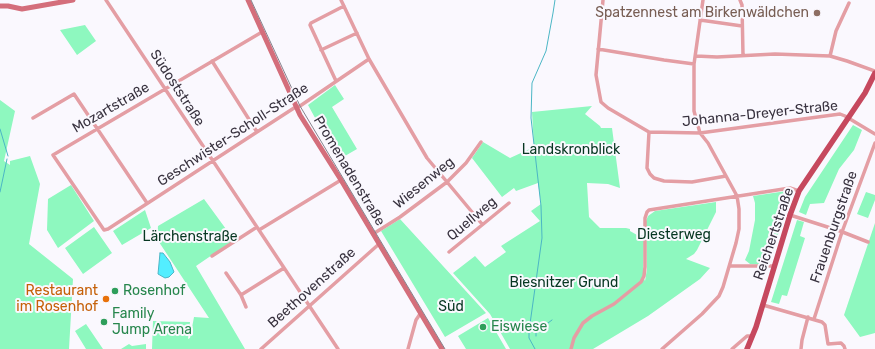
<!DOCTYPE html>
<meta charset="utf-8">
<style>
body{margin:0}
canvas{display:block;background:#faf8fe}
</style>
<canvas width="875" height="349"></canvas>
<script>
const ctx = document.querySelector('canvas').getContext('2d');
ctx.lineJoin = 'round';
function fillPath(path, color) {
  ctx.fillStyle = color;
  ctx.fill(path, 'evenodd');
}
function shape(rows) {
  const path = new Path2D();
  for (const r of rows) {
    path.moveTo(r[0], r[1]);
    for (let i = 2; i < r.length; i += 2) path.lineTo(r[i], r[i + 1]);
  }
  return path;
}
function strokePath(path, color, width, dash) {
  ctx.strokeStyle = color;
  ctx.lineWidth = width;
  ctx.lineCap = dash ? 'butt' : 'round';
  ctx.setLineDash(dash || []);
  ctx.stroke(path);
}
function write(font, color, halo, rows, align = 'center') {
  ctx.font = font + ' Rubik,sans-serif';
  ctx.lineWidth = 4;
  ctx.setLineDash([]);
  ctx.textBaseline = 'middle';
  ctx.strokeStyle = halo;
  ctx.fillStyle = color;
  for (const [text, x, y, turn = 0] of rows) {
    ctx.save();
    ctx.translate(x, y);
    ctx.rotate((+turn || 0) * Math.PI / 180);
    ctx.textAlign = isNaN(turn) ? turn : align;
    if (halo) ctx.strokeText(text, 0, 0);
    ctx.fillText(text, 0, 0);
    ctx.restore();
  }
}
const green = shape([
 [85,25,96,41,77,55,60,30],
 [335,85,344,99,332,107,357,149,338,160,308,105],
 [0,100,15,111,4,161,10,165,10,161,30,156,40,184,29,244,73,279,69,349,0,349],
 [592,106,585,114,600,126,601,128,612,128,620,188,608,184,587,183,589,217,600,228,626,228,630,229,630,231,637,235,644,235,643,276,645,281,647,269,646,221,648,216,655,211,716,202,716,212,697,250,694,254,686,259,710,268,700,279,648,316,593,349,510,349,490,314,453,273,475,256,485,267,506,252,501,246,540,221,531,211,541,204,538,183,516,191,514,188,502,197,472,158,483,142,510,158,534,147,532,112],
 [853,125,862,130,854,150,839,169,824,203,810,204,806,215,799,212,805,197],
 [71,185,94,221,58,248,47,230,48,199],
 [793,190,788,201,769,265,750,264,745,260,749,251,755,220,755,203,753,196],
 [866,192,875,195,875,200,868,218,857,214],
 [204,199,234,240,196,266,245,349,152,349,153,321,190,322,188,339,190,338,194,317,209,318,157,239,158,226],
 [145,210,151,228,122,245,113,231],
 [400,219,486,313,445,337,381,231],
 [797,220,804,222,800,236,805,238,787,296,782,295,779,304,771,302],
 [875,223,875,333,860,337,844,315],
 [94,227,112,253,83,274,65,248],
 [488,318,506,349,466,349,458,336],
 [86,324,103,349,86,349,75,331],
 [129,344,132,346,146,344,146,349,121,349]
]);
const water = shape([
 [160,253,163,253,170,262,174,272,169,277,165,278,158,274,160,253]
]);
const stream = shape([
 [0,129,8,156],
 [0,192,7,159],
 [536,336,536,332,552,320],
 [535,349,529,338,529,331,542,238,541,206,531,118,532,83,546,51,553,13,555,0]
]);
const street = shape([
 [106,0,338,349],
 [341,0,369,59,427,158,482,224],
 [603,0,596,75,601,102,608,108,649,132],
 [740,0,742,5,743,55],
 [700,20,742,26],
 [262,32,53,155,104,230,108,229,257,132,294,108,300,106,369,59],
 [598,49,664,60,694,64],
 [321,50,357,33],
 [696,56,717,57,775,54,830,56,847,61,875,71],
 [830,56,836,31,849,3],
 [212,61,257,132],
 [336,81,310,25,311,23,344,6],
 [33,118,74,94,147,203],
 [649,132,700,133,840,114,845,116,875,134],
 [649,132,647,168,650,174,654,178,664,181,692,182,726,176],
 [790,215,840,231,868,242],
 [259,230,341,180],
 [373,234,400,217,447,182,466,163,481,142],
 [449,252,509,203],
 [212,256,257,227],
 [730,266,775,266],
 [226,273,241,295,284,268],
 [241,295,246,307],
 [763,305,822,322,825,325,828,344,841,343,844,346,845,349],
 [814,319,842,232,875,143],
 [261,349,379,244],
 [408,349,416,320,420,314],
 [571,349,574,338,583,323,592,316,614,304,641,282,644,276,645,267,645,218,647,212,649,210,790,188,799,191],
 [662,349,702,314,719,296,723,287,736,243,739,229,739,209,737,196,708,143,700,133,694,111,694,64,703,0],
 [732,349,747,336,753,336],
 [801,349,802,340,808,317]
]);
const secondary = shape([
 [248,0,300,115,341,180,442,349],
 [0,6,8,6,22,9,73,0]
]);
const primary = shape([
 [747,349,756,327,790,215,799,191,865,93,875,73]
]);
const tram = shape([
 [251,0,300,106,445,349]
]);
const markers = [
 [817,13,4,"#8d6e63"],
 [115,291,4,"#2e9e5b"],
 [106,299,4,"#e8710a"],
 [104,322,4,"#2e9e5b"],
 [483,327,4,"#2e9e5b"]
];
const educationNames = [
 ["Spatzennest am Birkenwäldchen",809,13]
];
const streetNames = [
 ["Südoststraße",177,88,57],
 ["Mozartstraße",111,108,-30],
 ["Johanna-Dreyer-Straße",760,114,-6],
 ["Geschwister-Scholl-Straße",233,135,-33],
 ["Promenadenstraße",349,171,59],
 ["Wiesenweg",424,183,-39],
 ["Quellweg",472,219,-40],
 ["Frauenburgstraße",834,227,-71],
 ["Reichertstraße",774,234,-71],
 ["Beethovenstraße",312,288,-42]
];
const parkNames = [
 ["Landskronblick",571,150],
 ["Diesterweg",674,235],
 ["Lärchenstraße",190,237],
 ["Biesnitzer Grund",564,283],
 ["Süd",451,307]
];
const foodNames = [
 ["Restaurant",98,291],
 ["im Rosenhof",98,307]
];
const leisureNames = [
 ["Rosenhof",123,291],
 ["Family",112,314],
 ["Jump Arena",112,330],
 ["Eiswiese",491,327]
];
fillPath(green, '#8ef8bf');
fillPath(water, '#53eeff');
strokePath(water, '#4bb6c5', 1);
strokePath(stream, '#4bb6c5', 1);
strokePath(street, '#e49ea4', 3.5);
strokePath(secondary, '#d46e7b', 5);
strokePath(primary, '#c6485e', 5.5);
strokePath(tram, '#86828c', 1);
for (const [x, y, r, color] of markers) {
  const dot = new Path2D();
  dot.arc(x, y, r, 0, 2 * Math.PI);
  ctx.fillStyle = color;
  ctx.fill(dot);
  strokePath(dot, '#faf8fe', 1.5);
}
write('14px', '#785e54', '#faf8fe', educationNames, 'right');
write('14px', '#38323f', '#faf8fe', streetNames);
write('14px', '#073722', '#faf8fe', parkNames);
write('14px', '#c56008', '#faf8fe', foodNames, 'right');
write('14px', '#27864d', '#faf8fe', leisureNames, 'left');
</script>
